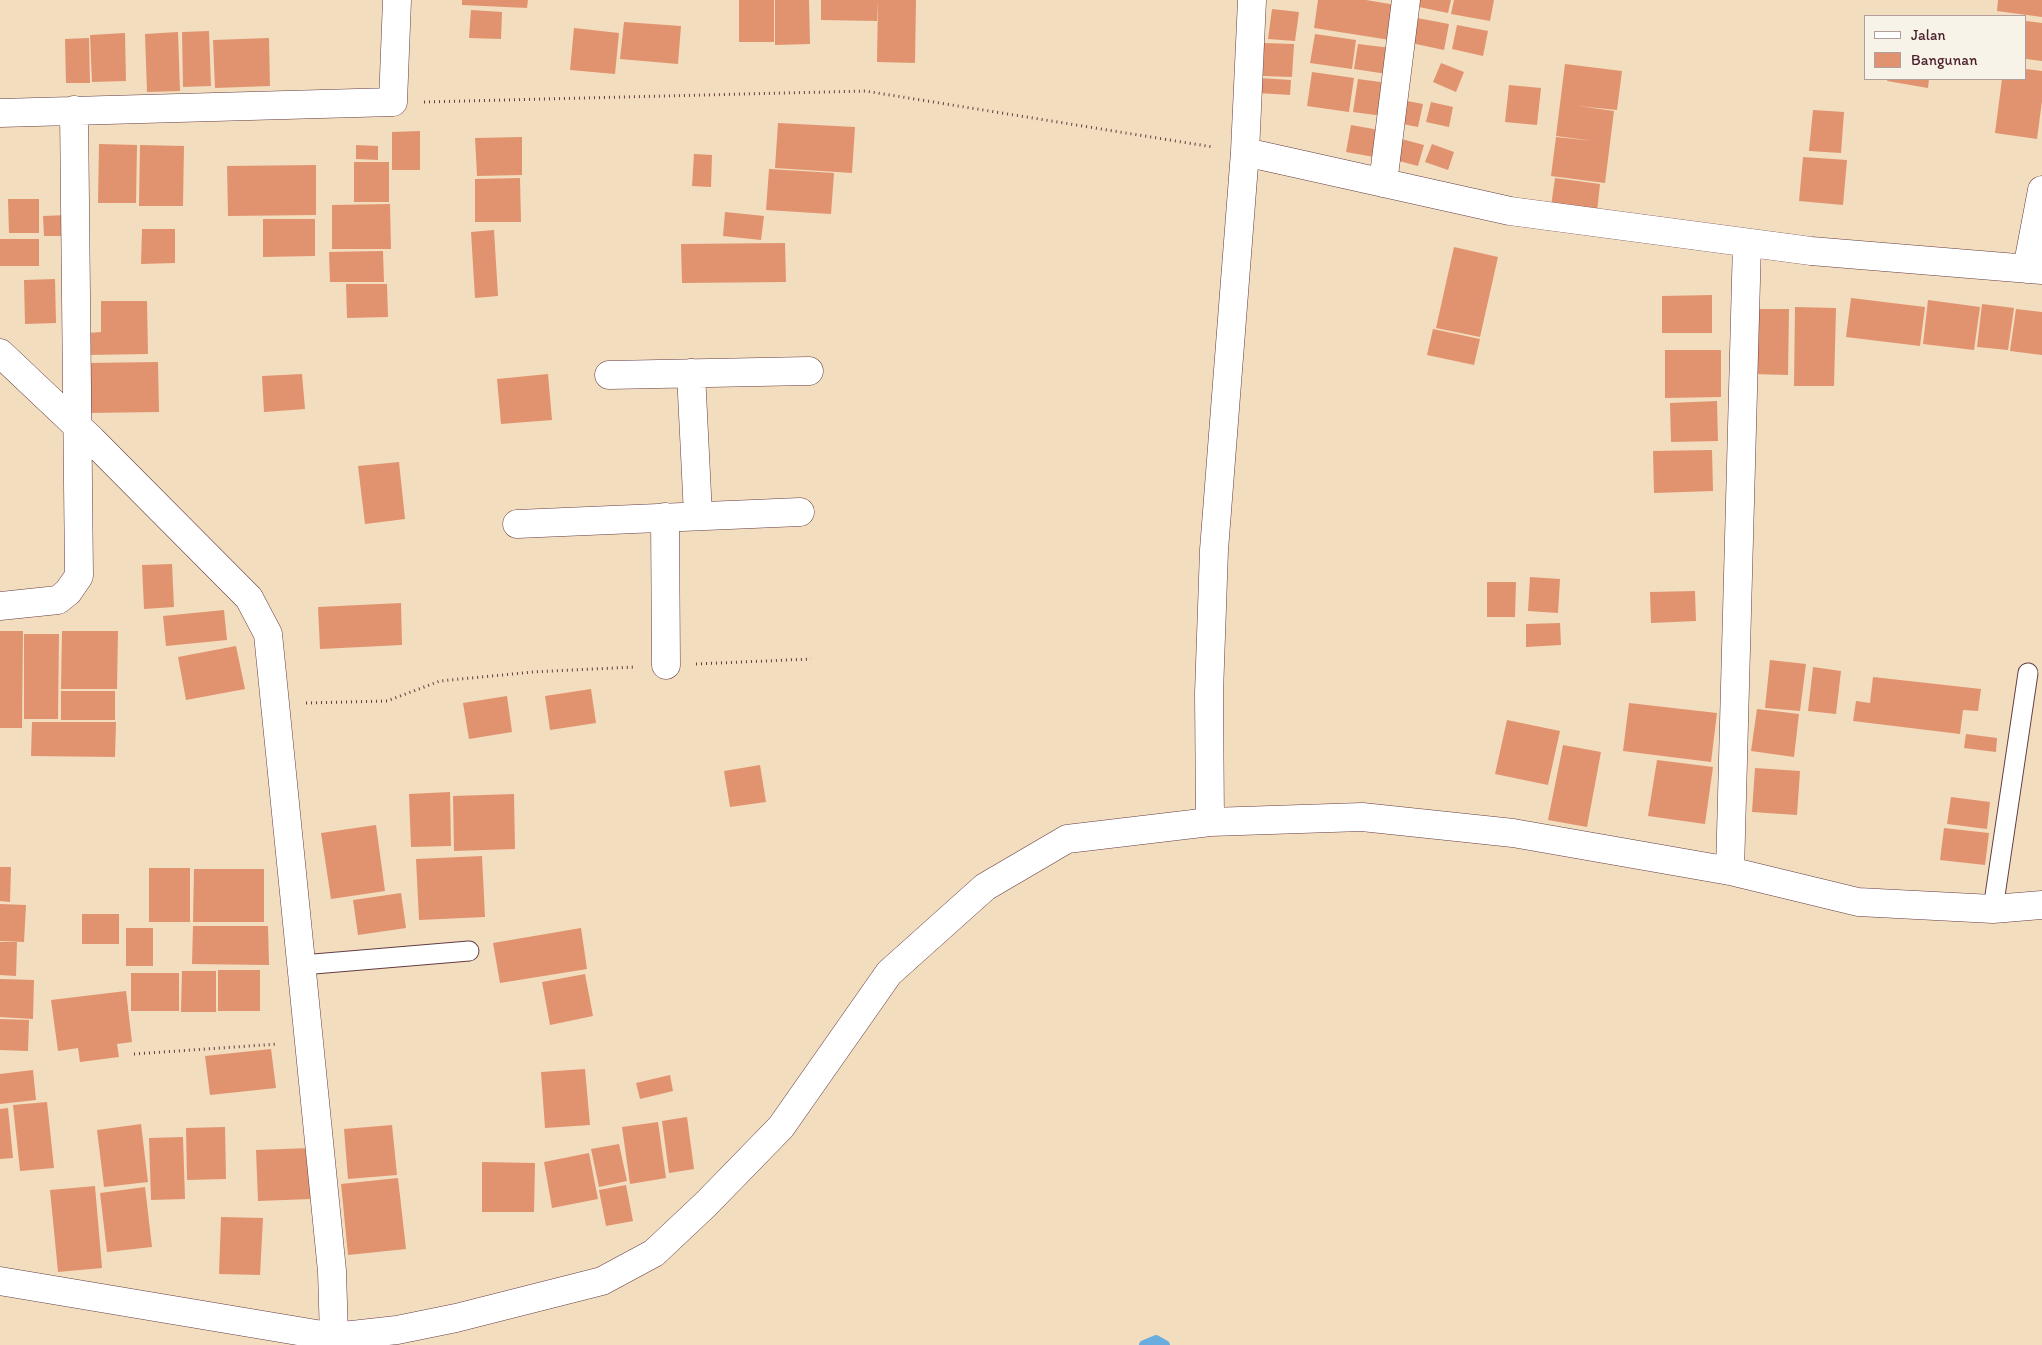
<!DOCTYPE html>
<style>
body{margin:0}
#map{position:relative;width:2042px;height:1345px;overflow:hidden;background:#f3ddbf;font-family:Itim,sans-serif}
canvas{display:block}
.legend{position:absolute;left:1864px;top:15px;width:162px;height:65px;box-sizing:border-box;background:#f7f3e8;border:1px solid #b29e9c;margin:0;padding:6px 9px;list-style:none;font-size:15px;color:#4a1f2b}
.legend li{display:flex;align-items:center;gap:10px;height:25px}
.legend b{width:25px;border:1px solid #b29e9c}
</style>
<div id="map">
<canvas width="2042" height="1345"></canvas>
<ul class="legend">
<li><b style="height:6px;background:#fff"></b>Jalan</li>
<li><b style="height:14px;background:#e1936f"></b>Bangunan</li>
</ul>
</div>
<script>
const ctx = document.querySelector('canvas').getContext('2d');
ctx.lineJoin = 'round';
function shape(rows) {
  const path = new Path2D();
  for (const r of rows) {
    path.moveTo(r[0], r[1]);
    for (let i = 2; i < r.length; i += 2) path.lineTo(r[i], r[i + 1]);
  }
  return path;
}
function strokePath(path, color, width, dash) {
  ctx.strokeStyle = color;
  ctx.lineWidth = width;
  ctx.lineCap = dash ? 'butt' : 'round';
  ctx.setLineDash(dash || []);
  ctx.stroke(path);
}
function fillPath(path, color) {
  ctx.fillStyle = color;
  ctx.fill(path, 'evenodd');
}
const stream = shape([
 [1144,1345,1156,1340,1165,1345]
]);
const building = shape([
 [462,0,528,0,527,8,462,5],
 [739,0,774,0,774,42,739,42],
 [775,0,809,0,810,44,775,45],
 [821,0,878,0,877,21,821,20],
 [878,0,916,0,915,63,877,62],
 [1318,0,1366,0,1396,5,1390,40,1314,28],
 [1415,0,1451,0,1448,13,1414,6],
 [1454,0,1494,0,1490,21,1451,14],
 [1998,0,2042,0,2042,17,1997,11],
 [1272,9,1299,12,1295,41,1268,39],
 [471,10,502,12,501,39,469,38],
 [1417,18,1449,24,1444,50,1411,43],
 [2026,21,2042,23,2042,61,2026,59],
 [624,22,681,26,678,64,620,59],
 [1457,25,1488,31,1483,56,1452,49],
 [574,28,619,33,615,74,570,70],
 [209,31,211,86,183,87,182,32],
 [178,32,180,91,147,92,145,34],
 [125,33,126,81,92,82,90,35],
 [1315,34,1356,40,1352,69,1310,63],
 [89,38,90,83,66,83,65,39],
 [269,38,270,86,215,88,213,40],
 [1264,43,1294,44,1292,77,1263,76],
 [1358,44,1391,48,1387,74,1354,69],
 [1441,63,1464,72,1456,92,1433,82],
 [1565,64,1622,71,1617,110,1578,106,1614,111,1605,183,1551,176,1556,137,1594,141,1556,136],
 [2026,69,2042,71,2042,101,2037,139,1995,133,2002,79,2026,79],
 [1312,72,1354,78,1349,112,1307,106],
 [1260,78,1291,80,1290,95,1258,93],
 [1358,79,1388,83,1383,116,1353,112],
 [1888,79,1929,79,1928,88,1887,81],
 [1509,85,1541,88,1537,125,1505,122],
 [1397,99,1423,104,1418,127,1392,122],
 [1431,102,1453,107,1449,127,1426,122],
 [1813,110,1844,112,1841,153,1809,151],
 [778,123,855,127,852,173,775,168],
 [1351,125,1385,131,1380,158,1346,152],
 [420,131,420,170,392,170,392,132],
 [522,137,522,175,477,176,475,138],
 [1394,137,1424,145,1418,166,1388,158],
 [99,144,137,145,136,203,98,203],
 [1432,144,1454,152,1448,170,1425,162],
 [140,145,184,146,183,206,139,206],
 [356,145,378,146,378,160,356,159],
 [694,154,712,155,711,187,692,186],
 [1803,157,1847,160,1843,205,1799,201],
 [354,162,389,162,389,202,354,202],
 [316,165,316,215,228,216,227,166],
 [769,169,834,173,831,214,766,210],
 [520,178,521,222,475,222,475,179],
 [1555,178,1600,184,1597,212,1551,206],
 [8,199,39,199,39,233,9,233],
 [390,204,391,249,332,249,332,205],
 [725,212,764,216,761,240,723,236],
 [67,215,67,236,44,236,43,216],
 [263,219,315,219,315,256,263,257],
 [142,229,175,229,175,263,141,264],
 [494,230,498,296,475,298,471,232],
 [0,239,39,239,39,266,0,266],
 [785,243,786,282,682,283,681,244],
 [1454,247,1498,257,1480,337,1436,328],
 [383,251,384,282,330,282,329,252],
 [55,279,56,323,25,324,24,280],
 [346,284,387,284,388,317,347,318],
 [1712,295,1712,333,1662,333,1662,296],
 [1851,298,1925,307,1920,346,1846,337],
 [1928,300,1980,307,1974,350,1923,344],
 [101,301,147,301,148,354,87,355,87,333,101,332],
 [1982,304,2014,308,2008,350,1977,347],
 [1795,307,1836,308,1834,386,1794,386],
 [1752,309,1789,309,1788,375,1750,374],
 [2016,309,2042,312,2042,355,2010,351],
 [1433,329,1480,339,1474,365,1427,355],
 [1665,350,1721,350,1721,397,1665,398],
 [158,362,159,412,87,413,87,363],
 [302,374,305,409,264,412,262,376],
 [548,374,552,420,501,424,497,379],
 [1717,401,1718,441,1671,442,1670,403],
 [1712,450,1713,491,1654,493,1653,451],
 [399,462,405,519,365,524,358,466],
 [172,564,174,607,144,609,142,565],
 [1530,577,1560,579,1558,613,1528,611],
 [1487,582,1516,582,1515,617,1487,617],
 [1695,591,1696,621,1651,623,1650,592],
 [401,603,402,645,320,649,318,607],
 [224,610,227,640,166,646,163,616],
 [1560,623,1561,645,1526,647,1526,624],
 [0,631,23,631,22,728,0,728],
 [62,631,118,631,117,689,61,689],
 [24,634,59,634,58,719,24,719],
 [236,646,245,689,186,700,178,657],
 [1770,660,1806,664,1800,711,1765,708],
 [1813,667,1841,671,1836,714,1808,711],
 [1873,677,1981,689,1978,711,1963,710,1960,734,1853,721,1856,701,1870,703],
 [591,689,596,723,550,730,545,696],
 [61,691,115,691,115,720,61,720],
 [507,696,512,732,469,739,463,703],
 [1629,703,1717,713,1711,762,1623,751],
 [1757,709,1799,714,1794,757,1751,751],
 [1507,720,1560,731,1548,785,1495,774],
 [32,722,116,722,115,757,31,756],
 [1966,734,1997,738,1996,752,1964,748],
 [1563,745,1601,752,1587,827,1548,820],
 [1657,760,1713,767,1705,824,1648,816],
 [760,765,766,802,730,807,724,771],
 [1755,768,1800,771,1797,815,1752,812],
 [450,792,451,846,411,847,409,794],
 [514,794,515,849,454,851,453,796],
 [1951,797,1990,802,1987,829,1947,824],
 [376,825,385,891,331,899,321,833],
 [1944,828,1989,833,1985,865,1940,860],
 [482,856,485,917,419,920,416,859],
 [0,867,11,867,10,902,0,901],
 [149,868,190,868,190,922,149,922],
 [194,869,264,869,264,922,193,922],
 [401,893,406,928,358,935,353,900],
 [0,904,26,905,24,942,0,941],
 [82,914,119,914,119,944,82,944],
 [193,926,268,926,269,965,192,964],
 [126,928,153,928,153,966,126,966],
 [581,928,587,969,500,983,493,943],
 [0,942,17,942,16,976,0,975],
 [218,970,260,970,260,1011,218,1011],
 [182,971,216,971,216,1012,181,1012],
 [131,973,179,973,179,1011,131,1011],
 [585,974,593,1016,550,1025,542,982],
 [0,979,34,980,33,1019,0,1017],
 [126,991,132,1042,117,1044,119,1057,80,1062,78,1048,58,1051,51,1000],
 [0,1019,29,1020,28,1051,0,1050],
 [271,1049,276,1088,210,1095,205,1056],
 [585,1069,590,1125,545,1128,541,1072],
 [33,1070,36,1100,0,1104,0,1074],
 [670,1075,673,1091,640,1099,636,1083],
 [47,1102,54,1168,20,1171,13,1105],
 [8,1108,13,1158,0,1159,0,1109],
 [687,1117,694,1169,669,1173,662,1121],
 [658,1122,666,1178,630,1184,622,1127],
 [141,1124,148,1182,104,1187,97,1130],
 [392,1125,397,1175,348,1179,344,1129],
 [225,1127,226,1179,187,1180,186,1128],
 [183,1137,185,1199,151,1200,149,1138],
 [619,1144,627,1181,599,1187,591,1149],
 [310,1148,311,1199,258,1201,256,1150],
 [589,1153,598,1199,552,1208,544,1162],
 [482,1162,535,1163,534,1212,482,1212],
 [398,1178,406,1249,348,1255,341,1184],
 [626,1185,633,1221,606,1226,599,1190],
 [95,1186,102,1268,58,1272,50,1190],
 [145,1187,152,1247,107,1252,100,1193],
 [221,1217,263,1218,260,1275,219,1274]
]);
const path = shape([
 [424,102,865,91,1213,147],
 [696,664,811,659],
 [306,703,387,701,440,681,533,672,635,667],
 [134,1054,278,1044]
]);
const service = shape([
 [1993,909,2028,673],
 [302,965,469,951]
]);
const minor = shape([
 [0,113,393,102,397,0],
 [1245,152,1510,211,1811,251,2042,270],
 [1383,183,1406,0],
 [2027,269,2042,190],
 [0,353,92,440,249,598,268,634,332,1271,334,1337,345,1345],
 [691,373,698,515],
 [609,375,809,371],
 [665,517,666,665],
 [517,524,800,512],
 [0,606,58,600,68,592,79,576,74,110],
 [1210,822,1209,693,1214,550,1245,152,1252,0],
 [1730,871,1747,243],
 [0,1281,334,1337,397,1330,456,1318,602,1281,654,1253,706,1204,781,1127,889,973,985,887,1067,839,1210,822,1362,817,1513,833,1730,871,1858,902,1993,909,2042,905]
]);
strokePath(stream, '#69adde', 10);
fillPath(building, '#e1936f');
strokePath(service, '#633c41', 21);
strokePath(minor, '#633c41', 29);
strokePath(path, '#633c41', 3, [1, 4]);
strokePath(service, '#fff', 19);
strokePath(minor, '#fff', 28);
</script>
